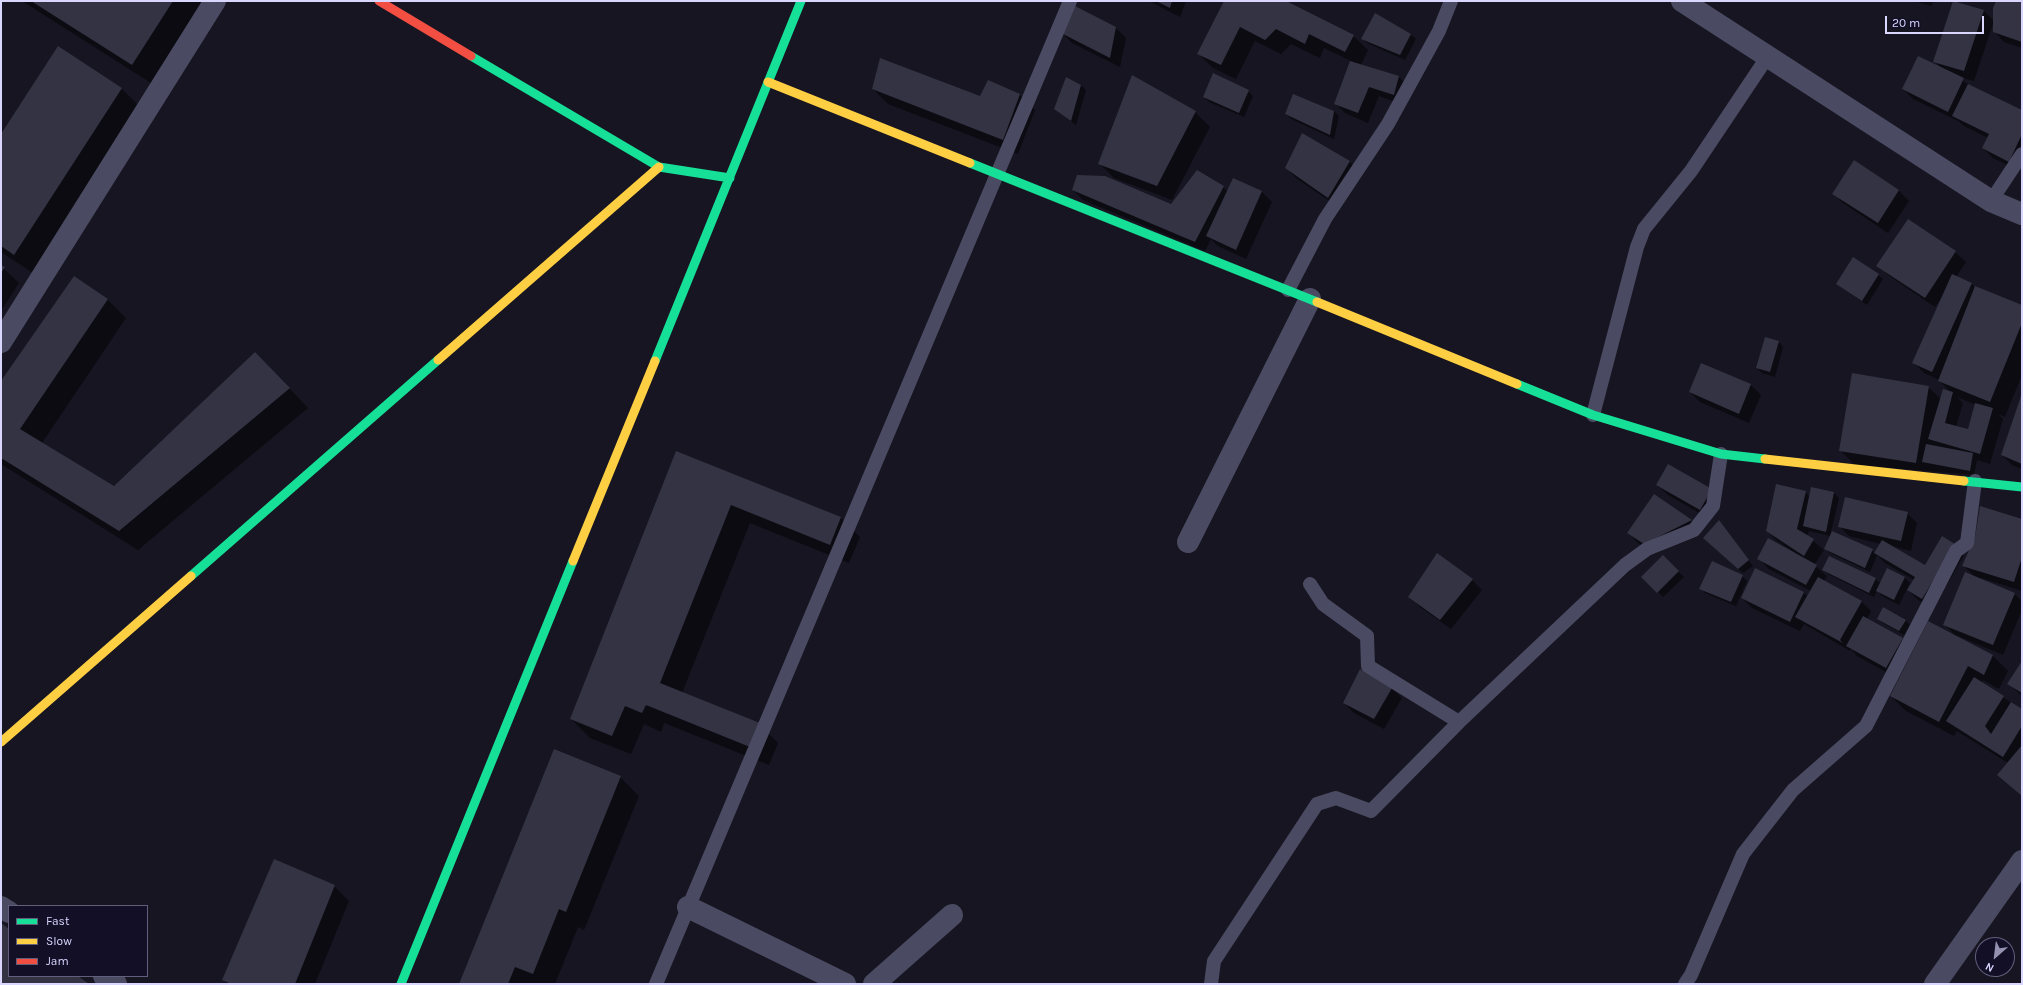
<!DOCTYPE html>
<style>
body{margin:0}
#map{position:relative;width:2023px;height:985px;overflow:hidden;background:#161521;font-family:Karla,sans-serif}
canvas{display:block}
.frame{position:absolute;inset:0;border:2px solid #d9d6ff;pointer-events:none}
.legend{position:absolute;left:8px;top:905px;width:140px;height:72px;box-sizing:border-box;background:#120f27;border:1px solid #625f7d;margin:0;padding:5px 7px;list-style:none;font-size:12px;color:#d9d6ff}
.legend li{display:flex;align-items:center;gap:8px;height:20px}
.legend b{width:20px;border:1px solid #625f7d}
.north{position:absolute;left:1975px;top:937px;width:40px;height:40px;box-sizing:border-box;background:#120f27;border:1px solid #625f7d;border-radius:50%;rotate:208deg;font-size:11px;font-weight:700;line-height:16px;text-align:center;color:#d9d6ff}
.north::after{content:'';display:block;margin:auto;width:14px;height:18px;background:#9592b1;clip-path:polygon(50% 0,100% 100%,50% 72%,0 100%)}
.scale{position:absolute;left:1885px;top:16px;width:99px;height:18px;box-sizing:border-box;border:2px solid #d9d6ff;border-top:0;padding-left:5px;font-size:12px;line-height:14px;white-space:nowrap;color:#d9d6ff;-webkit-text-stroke:3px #120f27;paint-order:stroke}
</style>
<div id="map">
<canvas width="2023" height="985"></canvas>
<div class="frame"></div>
<ul class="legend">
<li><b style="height:5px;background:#16e098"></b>Fast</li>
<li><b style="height:5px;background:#ffcf43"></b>Slow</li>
<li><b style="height:5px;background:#f24e42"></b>Jam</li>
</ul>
<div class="north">N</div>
<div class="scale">20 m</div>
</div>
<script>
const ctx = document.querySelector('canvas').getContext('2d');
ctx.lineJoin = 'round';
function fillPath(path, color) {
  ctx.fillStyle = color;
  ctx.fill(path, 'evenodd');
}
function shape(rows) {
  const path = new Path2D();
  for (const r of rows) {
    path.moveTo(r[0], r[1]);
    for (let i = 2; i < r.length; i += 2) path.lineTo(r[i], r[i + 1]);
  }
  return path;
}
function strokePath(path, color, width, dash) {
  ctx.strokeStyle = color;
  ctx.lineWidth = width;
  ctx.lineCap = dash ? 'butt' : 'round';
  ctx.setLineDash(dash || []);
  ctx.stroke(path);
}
const shadow = shape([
 [22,1,204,1,151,83],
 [1149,1,1186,1,1180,17],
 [1225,1,1284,1,1353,36,1368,50,1361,65,1399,77,1409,87,1404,105,1379,96,1368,123,1345,113,1335,103,1351,61,1324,48,1320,58,1291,44,1281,54,1255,41,1236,79,1213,68,1199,54],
 [1914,1,1934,1,1931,6],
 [1997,1,2022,1,2022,48,2004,42,1994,31],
 [1984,11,1994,21,1974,81,1959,77,1970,86,2022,111,2022,165,2019,171,1993,158,1983,148,1988,138,1964,126,1958,121,1913,99,1903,89,1942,69,1935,61],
 [1116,28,1126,38,1120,67,1072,43,1062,33],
 [1411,35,1416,39,1405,60,1367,43,1362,38],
 [1132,76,1195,112,1210,127,1172,200,1114,178,1099,163],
 [989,82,1020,95,1035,110,1018,154,888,104,873,89,980,97],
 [1081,85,1086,90,1076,125,1055,109],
 [121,88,140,107,33,273,1,252,1,136],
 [1248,91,1253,96,1244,117,1209,102,1204,97],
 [1334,111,1339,116,1334,139,1291,119,1286,114],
 [1302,134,1350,162,1360,172,1338,207,1296,178,1286,168],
 [1854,162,1899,191,1909,201,1888,233,1843,203,1833,193],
 [1233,179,1262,192,1272,202,1246,259,1218,246,1211,239,1205,251,1083,200,1073,190,1172,205,1223,187,1228,192],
 [1909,220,1955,252,1966,262,1956,277,1972,284,1975,288,2022,306,2022,375,2005,417,1998,414,2003,419,1990,464,1977,460,1974,475,1855,465,1840,450,1928,387,1941,399,1950,392,1939,380,1924,373,1914,363,1942,297,1935,307,1888,275,1878,265],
 [1957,397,1976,405,1968,431,1956,427,1963,403],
 [1,266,19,283,1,311],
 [1878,275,1883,279,1867,305,1837,284],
 [107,299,126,318,42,443,114,487,274,372,308,408,138,550,1,464,1,383],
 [1779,342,1783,347,1775,377,1762,373,1757,368],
 [1702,364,1751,385,1761,395,1749,423,1700,402,1690,392],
 [2022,397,2022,469,2012,465,2002,455],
 [677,452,841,518,860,537,849,563,750,523,682,693,759,724,778,743,769,765,664,723,661,732,644,724,631,754,590,738,571,719],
 [1657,485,1711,489,1721,499,1710,519,1668,495],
 [1805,492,1810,497,1834,493,1839,498,1831,532,1876,553,1881,544,1849,536,1839,526,1907,513,1917,523,1911,551,1892,546,1925,566,1954,545,1964,555,1933,609,1918,600,1908,590,1914,580,1885,563,1877,555,1870,572,1830,553,1825,548,1830,536,1809,531,1807,536,1824,550,1814,565,1827,576,1824,581,1861,601,1871,611,1867,619,1902,639,1912,649,1897,678,1857,656,1851,649,1850,651,1804,624,1800,631,1752,608,1742,598,1756,570,1804,593,1808,597,1811,591,1769,569,1758,558,1793,553,1794,552,1777,541,1767,531],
 [1654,496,1692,521,1701,531,1655,554,1638,543,1628,533],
 [1719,521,1753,566,1743,573,1709,543],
 [2022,521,2022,591,1981,578,1981,579,2014,594,2022,601,2022,610,2003,655,1958,636,1958,638,1993,656,2008,671,1999,689,1983,680,1982,683,2022,710,2022,796,1999,775,2008,763,1957,731,1954,736,1906,711,1891,696,1956,636,1944,624,1974,576,1963,565],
 [1663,557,1684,577,1663,597,1643,577],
 [1824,570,1875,579,1881,584,1888,570,1905,578,1910,583,1899,605,1882,596,1877,591,1874,597,1828,574],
 [1742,576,1747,581,1736,606,1705,593,1701,588],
 [1472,580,1482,590,1451,629,1420,607,1410,597],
 [1878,618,1905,620,1910,625,1904,635,1883,623],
 [2022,662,2022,696,2009,684],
 [1392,688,1402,698,1384,729,1354,713,1344,703],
 [620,777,639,796,584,930,578,927,555,984,460,984],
 [334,886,349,901,315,984,228,984,223,980]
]);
const building = shape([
 [31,1,173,1,132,65],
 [1156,1,1172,1,1170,8],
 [1224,1,1286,1,1354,35,1345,52,1309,34,1305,44,1276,29,1265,40,1240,27,1221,65,1197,54],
 [1953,1,1984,10,1964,71,1933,62],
 [1996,1,2022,1,2022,42,1993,32,1993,8],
 [1075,6,1116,27,1110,58,1061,33],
 [1375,13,1411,34,1400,55,1361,39],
 [58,46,122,88,14,255,1,246,1,134],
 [1918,56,1964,78,1948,112,1902,89],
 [880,58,980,96,988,80,1020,94,1003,140,872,89],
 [1350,61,1399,76,1394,95,1369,87,1358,113,1334,104],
 [1213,73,1249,90,1239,113,1203,97],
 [1132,75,1196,111,1157,186,1098,164],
 [1066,77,1081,85,1071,121,1054,109],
 [1968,84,2022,110,2022,134,2009,162,1982,148,1989,134,1952,116],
 [1293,94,1334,111,1330,135,1285,114],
 [1302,133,1350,161,1328,198,1285,168],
 [1854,160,1899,190,1878,223,1832,194],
 [1197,170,1224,186,1195,242,1072,190,1077,175,1105,176,1171,204],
 [1233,178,1262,191,1236,250,1206,236],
 [1908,219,1956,251,1925,298,1876,266],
 [1853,257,1879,274,1862,301,1836,284],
 [1,265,5,267,1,273],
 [1952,274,1972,283,1932,372,1912,363],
 [74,276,108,299,20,429,114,486,255,352,290,388,119,531,1,458,1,381],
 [1975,286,2022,305,2022,323,1990,402,1938,381],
 [1765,337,1779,341,1770,372,1756,368],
 [1701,363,1751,384,1739,414,1689,392],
 [1852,373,1929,386,1916,463,1839,451],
 [1943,389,1953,392,1945,423,1968,429,1975,403,1993,408,1980,454,1928,439],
 [2021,396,2022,396,2022,464,2001,455],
 [1926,444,1973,453,1970,471,1922,462],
 [676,451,841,517,830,545,731,505,660,683,760,723,750,747,646,705,642,713,625,706,612,736,570,719],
 [1668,464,1712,489,1700,510,1656,485],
 [1776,484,1806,491,1797,529,1814,539,1804,556,1766,531],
 [1811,487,1834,492,1826,532,1803,526],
 [1654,494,1692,520,1644,544,1627,533],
 [1845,497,1908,512,1901,541,1838,527],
 [1980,506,2022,519,2022,557,2014,582,1962,566,1975,537],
 [1719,520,1749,560,1738,569,1703,538],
 [1832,531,1873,549,1865,568,1824,549],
 [1942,536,1955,544,1922,599,1907,590,1915,577,1874,553,1882,540,1925,565],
 [1768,538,1817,565,1806,585,1757,559],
 [1437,553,1473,579,1440,620,1408,597],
 [1663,555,1679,571,1657,593,1641,577],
 [1829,556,1876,578,1869,593,1822,570],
 [1712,561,1743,575,1731,602,1699,589],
 [1755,568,1804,592,1790,622,1741,598],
 [1887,568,1905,577,1894,600,1876,591],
 [1965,572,2015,593,1993,645,1943,625],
 [1818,577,1862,601,1840,640,1843,643,1795,617],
 [1883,607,1906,620,1899,631,1877,619],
 [1863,616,1903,638,1886,668,1846,646],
 [1928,621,1993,655,1984,675,1968,666,1939,722,1890,696],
 [2022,661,2022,693,2007,684],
 [1360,669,1392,688,1374,719,1343,703],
 [1974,677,2004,696,1985,726,1991,734,2011,702,2022,709,2022,726,2003,757,1946,721],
 [2022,745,2022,796,1997,775],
 [554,749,621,776,566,912,559,909,533,974,515,967,508,984,459,984],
 [274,859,335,885,295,984,231,984,222,980],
 [1,923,9,929,9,976,78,976,89,984,1,984]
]);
const lane = shape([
 [1991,201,2022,154],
 [1288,290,1325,219,1388,124,1439,31,1451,1],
 [1593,415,1637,247,1644,229,1691,171,1768,56],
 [1310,584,1323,604,1367,636,1368,666,1459,722],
 [656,984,1070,1],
 [1211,984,1214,961,1317,804,1336,798,1371,811,1459,722,1625,565,1647,549,1694,530,1713,506,1721,454],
 [1685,984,1691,975,1743,854,1793,790,1866,726,1956,551,1967,543,1975,481]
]);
const street = shape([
 [1682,1,1991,201,2022,214],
 [1,342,215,1],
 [1188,542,1310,299],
 [1,907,9,912],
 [688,907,845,984],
 [104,976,116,984],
 [874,984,952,915],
 [1935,984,2022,861]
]);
const fast = shape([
 [471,56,659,167,730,178],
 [970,163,1317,302],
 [655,361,801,1],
 [1517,384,1593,415,1721,454,1765,459],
 [1964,481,2022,487],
 [191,576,438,360],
 [401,984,573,561]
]);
const slow = shape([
 [768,82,970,163],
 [1317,302,1517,384],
 [438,360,659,167],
 [1765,459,1964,481],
 [573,561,655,361],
 [1,742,191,576]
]);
const jam = shape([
 [379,1,471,56]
]);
fillPath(shadow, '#0007');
fillPath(building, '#343344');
strokePath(lane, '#4a4a62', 14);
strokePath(street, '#4a4a62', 22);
strokePath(fast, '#16e098', 9);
strokePath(slow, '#ffcf43', 9);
strokePath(jam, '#f24e42', 9);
</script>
